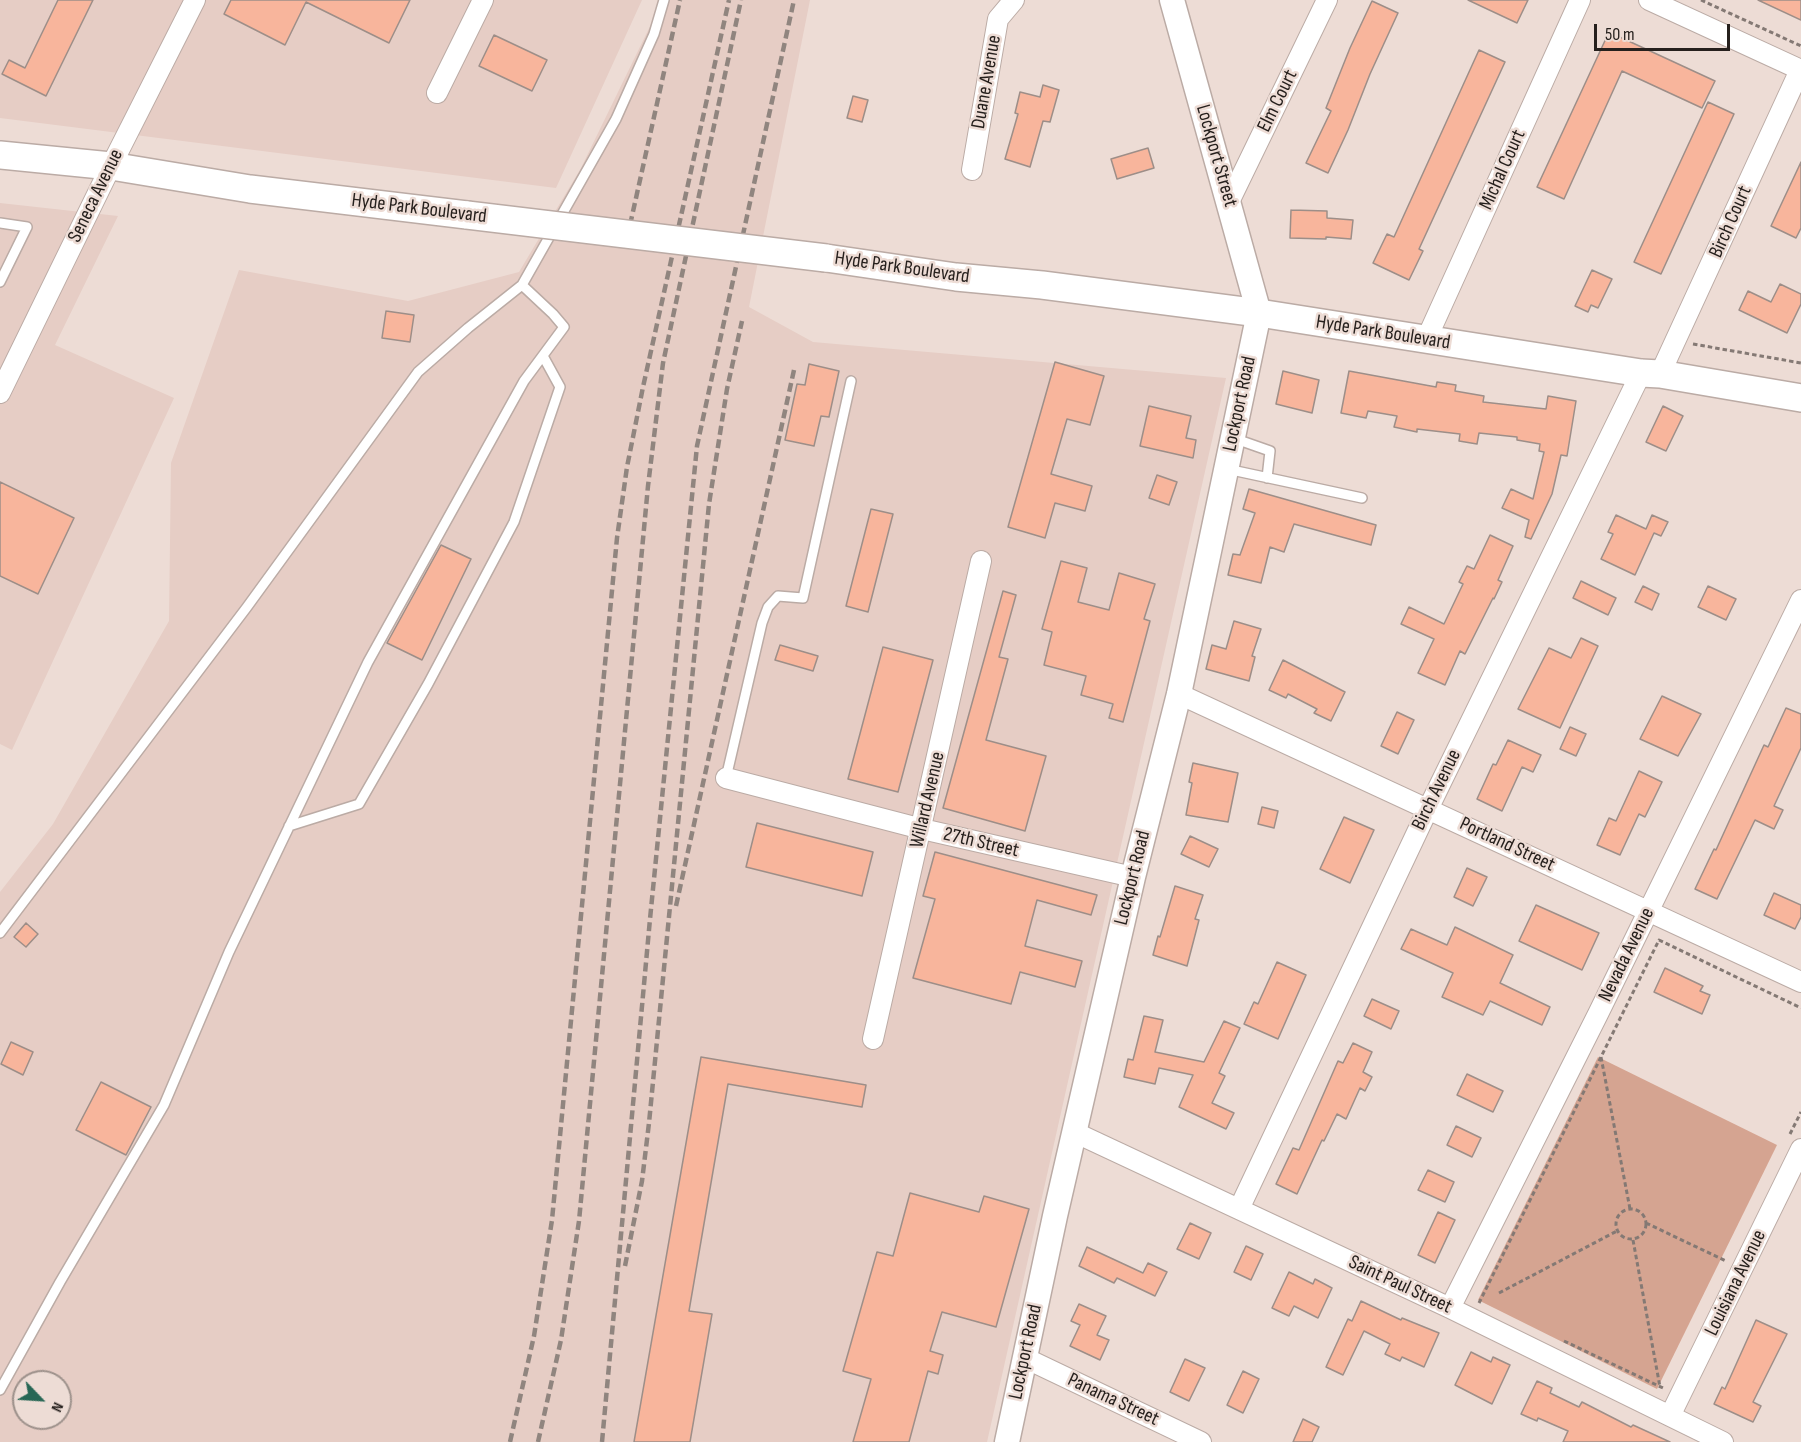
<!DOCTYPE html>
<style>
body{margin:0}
#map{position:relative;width:1801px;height:1442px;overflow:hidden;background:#eddcd5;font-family:"Sofia Sans Condensed",sans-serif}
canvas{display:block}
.north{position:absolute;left:12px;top:1370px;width:60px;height:60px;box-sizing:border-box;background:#eddcd5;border:2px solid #9d918b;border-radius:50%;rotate:115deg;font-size:16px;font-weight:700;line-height:24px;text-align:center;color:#26201d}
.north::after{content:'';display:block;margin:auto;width:21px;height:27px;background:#276755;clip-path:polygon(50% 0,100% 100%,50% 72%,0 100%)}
.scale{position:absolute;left:1594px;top:24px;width:136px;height:27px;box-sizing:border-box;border:3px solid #26201d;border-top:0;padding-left:8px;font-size:18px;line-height:21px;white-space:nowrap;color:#26201d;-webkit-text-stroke:4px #eddcd5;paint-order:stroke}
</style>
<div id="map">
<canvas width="1801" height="1442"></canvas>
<div class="north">N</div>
<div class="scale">50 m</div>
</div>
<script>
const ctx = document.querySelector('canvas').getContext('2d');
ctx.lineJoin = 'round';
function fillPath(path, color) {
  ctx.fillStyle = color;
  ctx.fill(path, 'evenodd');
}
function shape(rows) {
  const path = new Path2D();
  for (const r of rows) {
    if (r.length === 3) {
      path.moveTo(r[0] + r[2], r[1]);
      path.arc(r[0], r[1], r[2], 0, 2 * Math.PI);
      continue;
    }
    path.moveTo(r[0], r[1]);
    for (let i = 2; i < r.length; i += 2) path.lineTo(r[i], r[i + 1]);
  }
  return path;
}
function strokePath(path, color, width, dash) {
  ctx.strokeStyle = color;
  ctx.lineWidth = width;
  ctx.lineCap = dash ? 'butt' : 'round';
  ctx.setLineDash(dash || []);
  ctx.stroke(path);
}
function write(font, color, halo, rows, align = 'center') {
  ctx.font = font + ' "Sofia Sans Condensed",sans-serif';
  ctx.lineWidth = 5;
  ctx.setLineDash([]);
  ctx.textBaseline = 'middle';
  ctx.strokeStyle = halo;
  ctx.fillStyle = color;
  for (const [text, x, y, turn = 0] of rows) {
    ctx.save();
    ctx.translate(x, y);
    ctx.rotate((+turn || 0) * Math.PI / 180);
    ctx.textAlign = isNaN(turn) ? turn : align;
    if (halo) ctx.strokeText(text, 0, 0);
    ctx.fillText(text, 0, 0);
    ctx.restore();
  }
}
const built = shape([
 [0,0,642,0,556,188,0,118],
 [660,0,810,0,749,307,813,342,1226,378,987,1442,0,1442,0,892,53,824,169,621,171,463,239,270,408,301,519,272,581,168,656,14],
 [24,1382,60,1382,60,1418,24,1418],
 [0,203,118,216,55,345,174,398,12,750,0,744]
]);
const green = shape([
 [1598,1057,1777,1145,1657,1389,1478,1300]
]);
const building = shape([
 [58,0,93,0,46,96,2,74,9,60,25,68,58,0],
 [231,0,410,0,389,43,306,2,285,45,224,14,231,0],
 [1468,0,1528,0,1517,23,1468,0],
 [1758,0,1801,0,1801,20,1758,0],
 [1372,1,1398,13,1370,74,1348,130,1328,173,1306,163,1331,111,1326,108,1350,48,1372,1],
 [1609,32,1715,81,1702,108,1622,71,1564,199,1537,187,1609,32],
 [494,35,547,60,532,91,479,66,494,35],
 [1479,50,1505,62,1419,249,1423,251,1409,280,1373,263,1387,234,1394,237,1479,50],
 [1043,85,1059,90,1050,122,1043,121,1030,167,1005,159,1018,114,1015,113,1020,92,1040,97,1043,85],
 [853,96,868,100,862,122,847,118,853,96],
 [1708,102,1734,114,1661,274,1634,262,1708,102],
 [1148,148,1154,168,1117,179,1111,159,1148,148],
 [1801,162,1801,228,1796,238,1771,226,1801,162],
 [1291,210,1327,211,1327,218,1353,220,1351,239,1326,237,1326,239,1290,238,1291,210],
 [1592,270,1612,279,1598,308,1591,305,1588,312,1575,306,1592,270],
 [1780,284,1801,294,1801,304,1787,333,1739,310,1748,291,1771,302,1780,284],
 [386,311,414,315,410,342,382,338,386,311],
 [1055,362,1104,376,1090,425,1067,419,1051,474,1092,486,1085,511,1055,503,1045,538,1008,527,1055,362],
 [809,364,839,371,829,417,821,416,814,446,785,440,797,384,805,385,809,364],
 [1283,371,1319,380,1312,413,1276,404,1283,371],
 [1349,371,1436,387,1437,382,1456,385,1455,391,1484,396,1483,402,1546,409,1548,396,1576,401,1567,456,1561,455,1552,494,1531,539,1525,537,1529,520,1502,508,1511,489,1533,499,1544,452,1539,451,1540,444,1517,440,1517,437,1479,433,1477,444,1459,441,1460,434,1417,429,1417,432,1394,427,1397,416,1368,411,1366,418,1341,413,1349,371],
 [1149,406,1191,416,1186,438,1196,440,1193,458,1140,446,1149,406],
 [1663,406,1683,416,1666,451,1646,442,1663,406],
 [1157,475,1177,482,1169,505,1149,498,1157,475],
 [0,482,74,518,38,594,0,576,0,482],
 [1249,489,1376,525,1371,545,1294,524,1284,552,1270,547,1261,583,1228,575,1233,554,1240,555,1255,513,1243,509,1249,489],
 [871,509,893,514,868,612,846,606,871,509],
 [1616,515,1646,529,1652,515,1668,522,1661,536,1654,533,1635,575,1601,559,1613,534,1608,532,1616,515],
 [1490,535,1513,546,1498,580,1502,582,1494,599,1493,598,1465,654,1460,651,1445,685,1418,673,1434,639,1401,624,1409,607,1444,624,1463,584,1459,582,1467,566,1474,569,1490,535],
 [441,545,471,559,422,660,387,643,441,545],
 [1061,561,1087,568,1078,602,1109,610,1119,573,1155,584,1144,619,1150,621,1123,722,1109,718,1113,704,1081,695,1086,676,1044,665,1052,632,1042,629,1061,561],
 [1581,581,1616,598,1608,615,1573,598,1581,581],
 [1643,586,1659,594,1652,610,1635,602,1643,586],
 [1708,586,1736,599,1726,620,1698,607,1708,586],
 [1003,591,1016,595,999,657,1008,659,986,740,1046,756,1025,831,943,808,1003,591],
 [1234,621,1261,629,1252,656,1255,657,1249,681,1206,669,1212,645,1226,649,1234,621],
 [1581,638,1598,646,1560,728,1518,709,1549,648,1571,658,1581,638],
 [780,645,818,656,813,671,775,660,780,645],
 [883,647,933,660,898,792,848,779,883,647],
 [1283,660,1345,692,1331,721,1314,713,1317,709,1288,694,1286,698,1269,690,1283,660],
 [1662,696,1701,714,1678,756,1640,739,1662,696],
 [1786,708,1801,714,1801,748,1774,806,1783,810,1774,829,1755,820,1717,899,1695,889,1714,849,1716,850,1764,745,1768,747,1786,708],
 [1397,712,1414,720,1398,754,1381,746,1397,712],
 [1570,727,1586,734,1576,756,1560,749,1570,727],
 [1508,740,1541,755,1533,772,1522,767,1502,811,1477,799,1493,764,1496,765,1508,740],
 [1193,763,1238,773,1228,822,1186,815,1192,783,1189,782,1193,763],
 [1639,771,1662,782,1645,817,1639,814,1620,855,1597,845,1609,818,1616,821,1639,771],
 [1262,807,1278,811,1274,828,1258,824,1262,807],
 [1344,817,1374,830,1350,883,1320,869,1344,817],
 [757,823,873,852,862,896,746,867,757,823],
 [1190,836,1218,849,1209,867,1181,854,1190,836],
 [935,852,1097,895,1091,915,1037,900,1025,946,1082,961,1075,987,1020,972,1011,1004,913,978,935,899,923,896,935,852],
 [1467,868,1487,877,1473,906,1454,897,1467,868],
 [1175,886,1203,895,1195,919,1199,920,1187,966,1153,955,1158,936,1160,937,1175,886],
 [1774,893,1801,905,1801,917,1795,929,1764,915,1774,893],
 [1536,905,1599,933,1582,970,1519,941,1536,905],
 [26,923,38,934,26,947,14,937,26,923],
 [1455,927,1513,955,1500,983,1550,1007,1542,1025,1490,1001,1483,1015,1442,997,1453,973,1401,949,1411,929,1447,945,1455,927],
 [1277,962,1306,975,1278,1039,1244,1024,1254,1002,1258,1004,1277,962],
 [1665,968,1703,986,1700,991,1710,995,1702,1014,1654,992,1665,968],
 [1372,999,1399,1011,1391,1029,1364,1016,1372,999],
 [1144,1016,1163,1020,1155,1052,1204,1062,1224,1021,1240,1028,1219,1073,1225,1076,1212,1103,1234,1113,1226,1129,1179,1107,1193,1075,1159,1068,1155,1084,1124,1077,1128,1059,1133,1060,1144,1016],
 [11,1042,33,1052,23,1075,1,1064,11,1042],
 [1353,1043,1372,1052,1363,1072,1372,1077,1365,1091,1360,1088,1346,1119,1337,1114,1324,1141,1322,1140,1297,1194,1276,1184,1293,1148,1299,1150,1338,1061,1343,1063,1353,1043],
 [701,1057,866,1085,862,1107,728,1084,689,1311,712,1314,690,1442,634,1442,701,1057],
 [1467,1074,1503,1091,1493,1112,1457,1095,1467,1074],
 [101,1082,151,1107,126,1155,76,1130,101,1082],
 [1456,1126,1481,1138,1472,1157,1447,1145,1456,1126],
 [1428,1170,1454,1182,1445,1202,1418,1190,1428,1170],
 [910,1193,979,1212,984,1196,1029,1209,996,1327,942,1312,930,1351,943,1355,938,1374,928,1371,909,1442,853,1442,871,1379,843,1371,877,1252,893,1256,910,1193],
 [1438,1212,1455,1220,1435,1263,1418,1255,1438,1212],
 [1190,1223,1211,1233,1199,1259,1177,1249,1190,1223],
 [1246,1246,1263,1254,1251,1280,1234,1272,1246,1246],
 [1087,1247,1143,1273,1148,1263,1167,1272,1155,1296,1117,1278,1114,1283,1079,1266,1087,1247],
 [1289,1272,1313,1284,1315,1279,1332,1288,1318,1318,1294,1306,1289,1316,1272,1308,1289,1272],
 [1361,1301,1401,1320,1402,1318,1439,1333,1424,1367,1402,1357,1400,1361,1385,1354,1390,1344,1364,1331,1343,1375,1326,1367,1348,1319,1352,1321,1361,1301],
 [1079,1304,1106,1316,1097,1335,1109,1340,1100,1360,1070,1346,1080,1325,1071,1321,1079,1304],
 [1756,1320,1787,1334,1753,1402,1761,1406,1753,1422,1714,1404,1722,1387,1725,1389,1756,1320],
 [1471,1352,1491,1362,1493,1357,1510,1365,1492,1404,1455,1385,1471,1352],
 [1185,1359,1205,1368,1189,1401,1170,1392,1185,1359],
 [1243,1371,1259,1379,1243,1413,1227,1405,1243,1371],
 [1537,1381,1552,1388,1550,1393,1579,1407,1582,1402,1631,1427,1633,1425,1670,1442,1563,1442,1568,1431,1538,1418,1537,1421,1521,1414,1537,1381],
 [1303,1419,1319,1427,1312,1442,1293,1442,1303,1419]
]);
const path = shape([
 [1701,0,1801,46],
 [1693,344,1801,363],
 [1601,1057,1630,1209],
 [1790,1134,1801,1112],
 [1631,1224,15],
 [1646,1223,1726,1261],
 [1633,1240,1660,1387],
 [1499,1293,1617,1231],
 [1479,1303,1659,940,1801,1008],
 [1564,1341,1663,1388,1662,1389]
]);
const service = shape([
 [0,223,27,227,0,282],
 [1233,438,1270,451,1267,478],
 [1227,469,1362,498],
 [726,778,762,623,768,607,778,596,803,598,851,381],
 [289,826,359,804,428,684,514,522,560,387,543,356],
 [0,933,247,607,418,372,468,328,522,285,616,119,654,34,664,0],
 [0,1390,60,1282,164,1105,229,952,368,662,524,381,564,327,553,314,522,285]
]);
const minor = shape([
 [1649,0,1801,70],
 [437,93,483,0],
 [972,170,998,19,1014,0],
 [1229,202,1327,0],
 [1426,340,1580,0],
 [1660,374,1800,70],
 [0,393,111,166,195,0],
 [1179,694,1801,982],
 [726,778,922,829,1133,877],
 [873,1039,981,561],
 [1074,1132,1450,1308,1723,1442],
 [1239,1209,1428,809,1641,373],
 [1450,1308,1598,1014,1801,600],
 [1025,1358,1201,1442],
 [1670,1416,1801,1149]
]);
const tertiary = shape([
 [1007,1442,1055,1216,1133,877,1179,694,1259,313,1172,0]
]);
const secondary = shape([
 [0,155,111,166,250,189,467,215],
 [826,258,956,277,1042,285,1259,313,1641,373,1660,374,1801,398]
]);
const rail = shape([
 [630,225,680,0],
 [676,906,794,370],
 [625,1266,642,1181,649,1123,709,504,727,389,742,321],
 [510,1442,534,1336,552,1220,617,538,627,467,643,387,729,0],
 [538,1442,561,1340,579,1221,648,486,663,363,741,0],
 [602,1442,650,919,697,446,794,0]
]);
const secondaryBridge = shape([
 [467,215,826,258]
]);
const streetNames = [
 ["Duane Avenue",987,82,-80],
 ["Elm Court",1278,101,-64],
 ["Lockport Street",1216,156,74],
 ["Michal Court",1503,170,-66],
 ["Seneca Avenue",96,196,-64],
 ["Hyde Park Boulevard",419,209,7],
 ["Birch Court",1731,222,-66],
 ["Hyde Park Boulevard",902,268,8],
 ["Hyde Park Boulevard",1383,333,9],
 ["Lockport Road",1240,404,-78],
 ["Birch Avenue",1437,790,-64],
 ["Willard Avenue",928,800,-77],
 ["27th Street",981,843,13],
 ["Portland Street",1507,845,25],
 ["Lockport Road",1133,878,-76],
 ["Nevada Avenue",1627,955,-64],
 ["Louisiana Avenue",1736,1283,-64],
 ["Saint Paul Street",1400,1285,25],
 ["Lockport Road",1026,1352,-78],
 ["Panama Street",1113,1400,25]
];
fillPath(built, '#e6cdc5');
fillPath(green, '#d5a491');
fillPath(building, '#f8b59c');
strokePath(building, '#9d8e88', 1.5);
strokePath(service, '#bbaba5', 12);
strokePath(minor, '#bbaba5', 22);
strokePath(tertiary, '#bbaba5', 27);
strokePath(secondary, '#bbaba5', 30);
strokePath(path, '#847974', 3, [4.5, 3]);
strokePath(service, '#fff', 9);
strokePath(minor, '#fff', 20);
strokePath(tertiary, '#fff', 24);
strokePath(secondary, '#fff', 27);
strokePath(rail, '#90857f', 4.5, [9, 4.5]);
strokePath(secondaryBridge, '#bbaba5', 30, []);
strokePath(secondaryBridge, '#fff', 27);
write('20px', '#26201d', '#eddcd5', streetNames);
</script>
